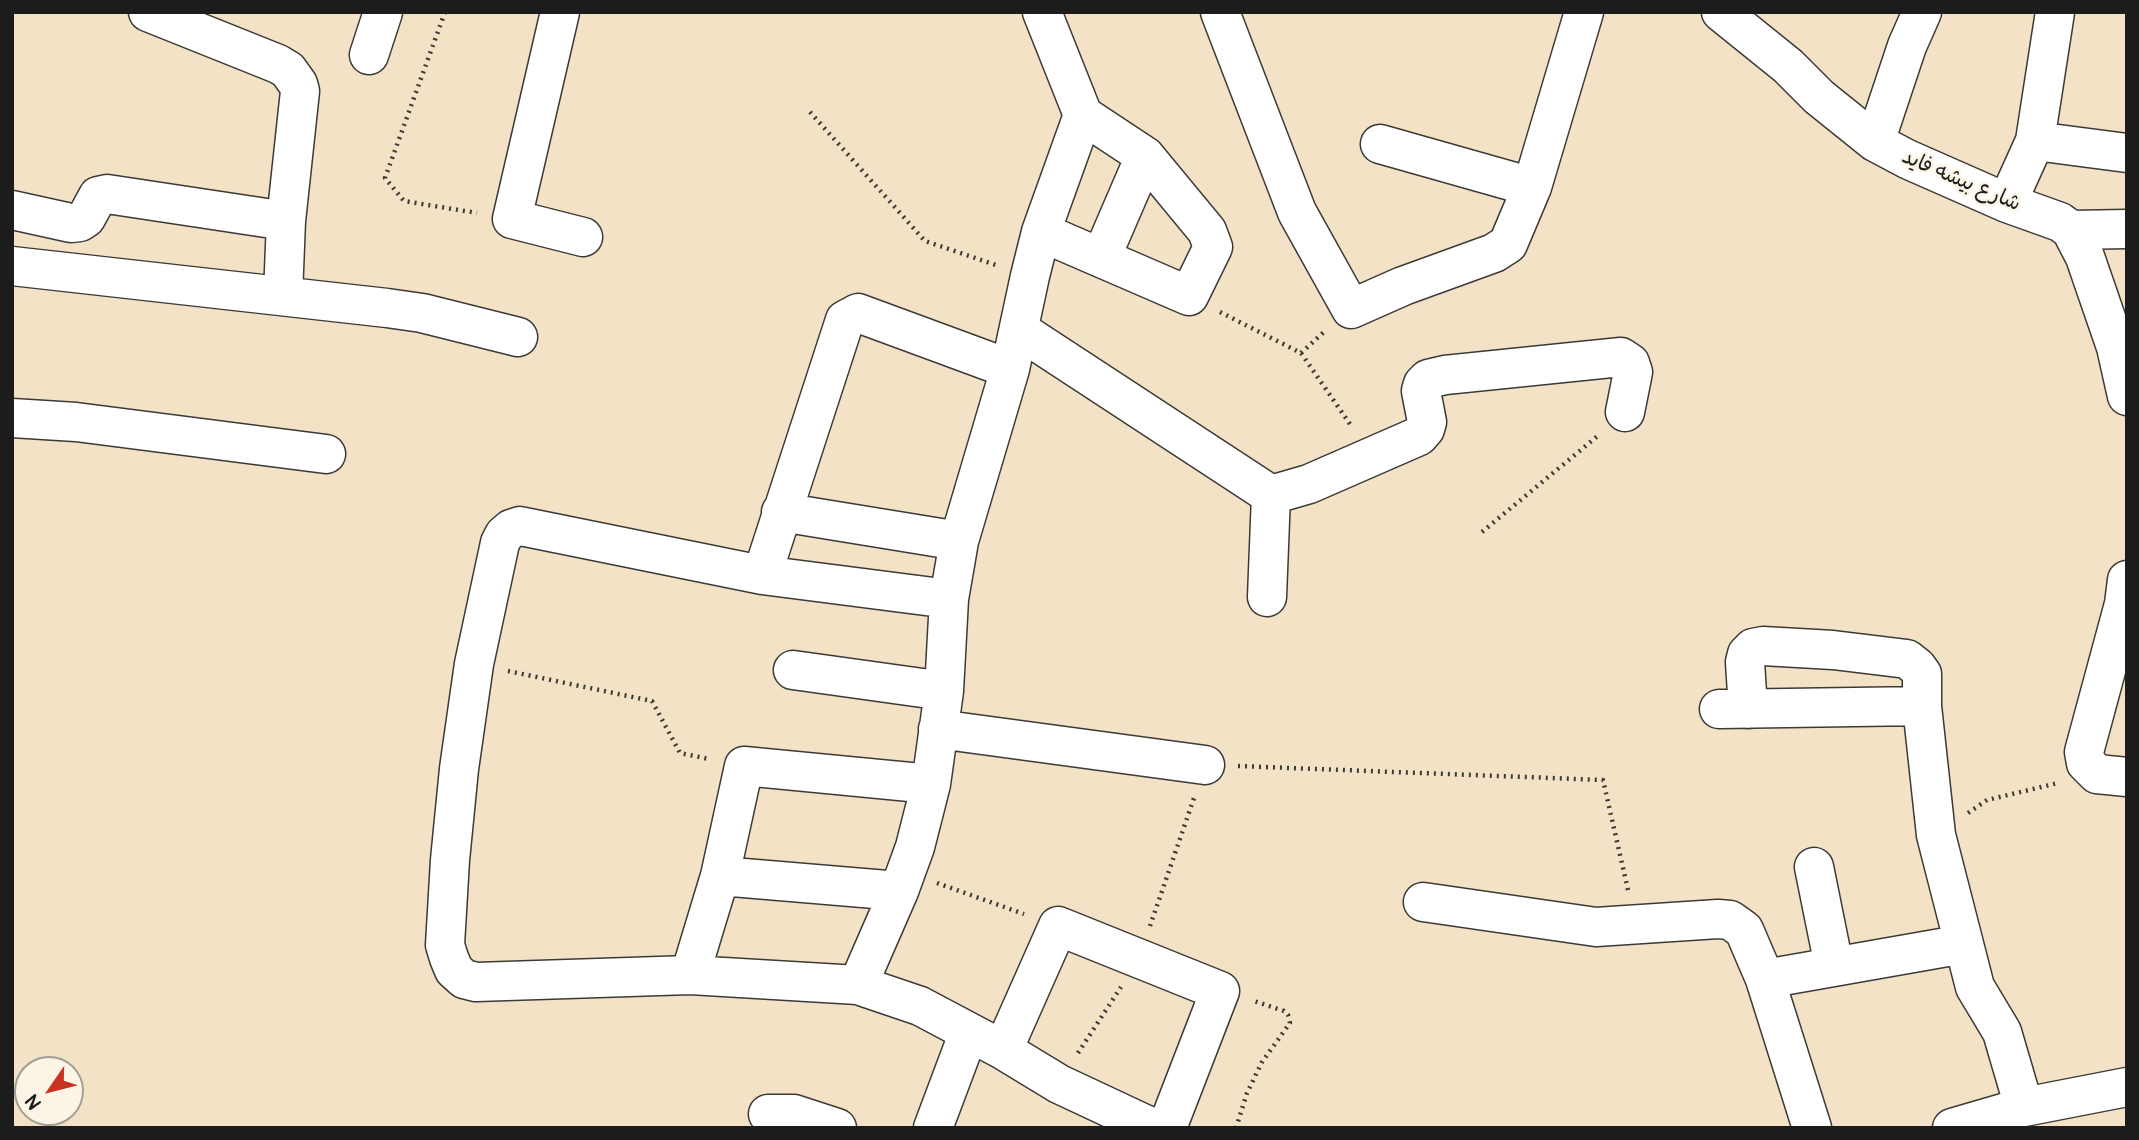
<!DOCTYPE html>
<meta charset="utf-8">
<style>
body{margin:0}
#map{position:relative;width:2139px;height:1140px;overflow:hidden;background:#f4e2c6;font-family:Pangolin,sans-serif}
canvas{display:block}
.frame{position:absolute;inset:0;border:14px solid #1c1c1c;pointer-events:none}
.north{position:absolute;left:14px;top:1056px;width:70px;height:70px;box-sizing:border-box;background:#fcf5e5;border:2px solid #a29e95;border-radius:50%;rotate:235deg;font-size:19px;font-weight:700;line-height:28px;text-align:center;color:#1c1c1c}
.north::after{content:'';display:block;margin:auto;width:24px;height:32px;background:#c8321e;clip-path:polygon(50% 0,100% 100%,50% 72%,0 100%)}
</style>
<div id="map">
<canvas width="2139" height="1140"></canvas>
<div class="frame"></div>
<div class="north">N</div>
</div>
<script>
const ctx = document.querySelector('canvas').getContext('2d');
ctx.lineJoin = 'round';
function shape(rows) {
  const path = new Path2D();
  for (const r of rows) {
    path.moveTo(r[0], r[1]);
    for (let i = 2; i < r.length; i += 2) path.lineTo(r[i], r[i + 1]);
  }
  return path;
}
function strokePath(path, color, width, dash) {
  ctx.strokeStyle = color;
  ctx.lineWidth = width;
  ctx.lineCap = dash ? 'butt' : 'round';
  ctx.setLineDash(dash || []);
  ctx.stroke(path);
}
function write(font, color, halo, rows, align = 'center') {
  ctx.font = font + ' Pangolin,"Playpen Sans Arabic",sans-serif';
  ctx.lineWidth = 5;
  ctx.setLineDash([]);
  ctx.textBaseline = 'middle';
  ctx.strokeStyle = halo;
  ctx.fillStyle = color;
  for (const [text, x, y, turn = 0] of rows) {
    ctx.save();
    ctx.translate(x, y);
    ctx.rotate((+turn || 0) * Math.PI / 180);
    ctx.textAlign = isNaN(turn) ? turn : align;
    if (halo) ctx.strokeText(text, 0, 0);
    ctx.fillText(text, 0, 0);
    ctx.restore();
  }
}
const path = shape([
 [445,12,385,178,404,201,477,213],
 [810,112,925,241,996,265],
 [1220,312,1301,353,1352,427],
 [1301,353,1326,330],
 [1482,532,1600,434],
 [508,671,652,701,680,753,709,759],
 [1238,766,1603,780,1628,890],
 [1968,813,1987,800,2058,783],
 [937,883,1024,914],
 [1150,926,1194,798],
 [1078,1053,1121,987],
 [1236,1128,1247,1093,1262,1062,1290,1023,1288,1015,1284,1011,1254,1001]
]);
const minor = shape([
 [148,12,278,64,288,70,298,84,300,91,286,221,283,295],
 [560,12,512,219,583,237],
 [1220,12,1297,212,1351,309,1403,286,1494,253,1508,244,1532,187,1584,12],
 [1721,12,1788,66,1819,97,1875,142,1907,159,2007,203,2060,222,2071,230,2085,257,2116,347,2127,396],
 [369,55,383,12],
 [2035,141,2127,153],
 [1875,142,1907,46,1922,12],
 [1380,144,1532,187],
 [2007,203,2035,141,2055,12],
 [12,210,71,223,80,222,86,218,98,196,107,194,286,221],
 [2071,230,2127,229],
 [1041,232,1189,296,1213,247,1207,231,1145,156,1083,115,1042,12],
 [1101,258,1145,156],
 [12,266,387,308,422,313,518,337],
 [1019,330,1271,495,1309,484,1419,436,1425,429,1427,422,1421,391,1423,384,1428,379,1445,375,1621,357,1630,363,1633,372,1625,412],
 [12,418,76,422,326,454],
 [781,512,959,541,1010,369,1030,276,1041,232,1083,115],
 [762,575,845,320,858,313,1010,369],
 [2127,580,2124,604,2084,752,2086,763,2097,774,2127,777],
 [1267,597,1271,495],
 [949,599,762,575,520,526,511,529,504,535,500,543,474,664,459,769,450,860,445,945,449,958,454,970,464,979,476,982,690,975,858,985,920,1006,1003,1050,1059,1084,1153,1128],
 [793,670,944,691,931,784,915,847,899,891,858,985],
 [944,691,949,599,959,541],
 [1719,709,1922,706],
 [1748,709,1745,662,1747,654,1753,648,1763,646,1833,650,1907,659,1917,667,1922,674,1922,706,1936,835,1975,987,2002,1032,2024,1107],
 [938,729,1205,765],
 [1814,867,1834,966],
 [720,876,899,891],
 [1423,902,1596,927,1718,919,1730,920,1744,930,1765,979,1812,1128],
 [690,975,720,876,744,766,931,784],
 [1765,979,1964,944],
 [1003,1050,1058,926,1220,991,1167,1128],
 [768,1114,794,1114,837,1128],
 [933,1128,969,1032],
 [1952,1128,2024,1107,2127,1087]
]);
const streetNames = [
 ["شارع بيشه فايد",1961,181,23]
];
strokePath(minor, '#3c3a36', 41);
strokePath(path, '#3c3a36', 4.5, [2, 5]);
strokePath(minor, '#fff', 38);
write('21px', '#1c1c1c', '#fcf5e5', streetNames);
</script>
